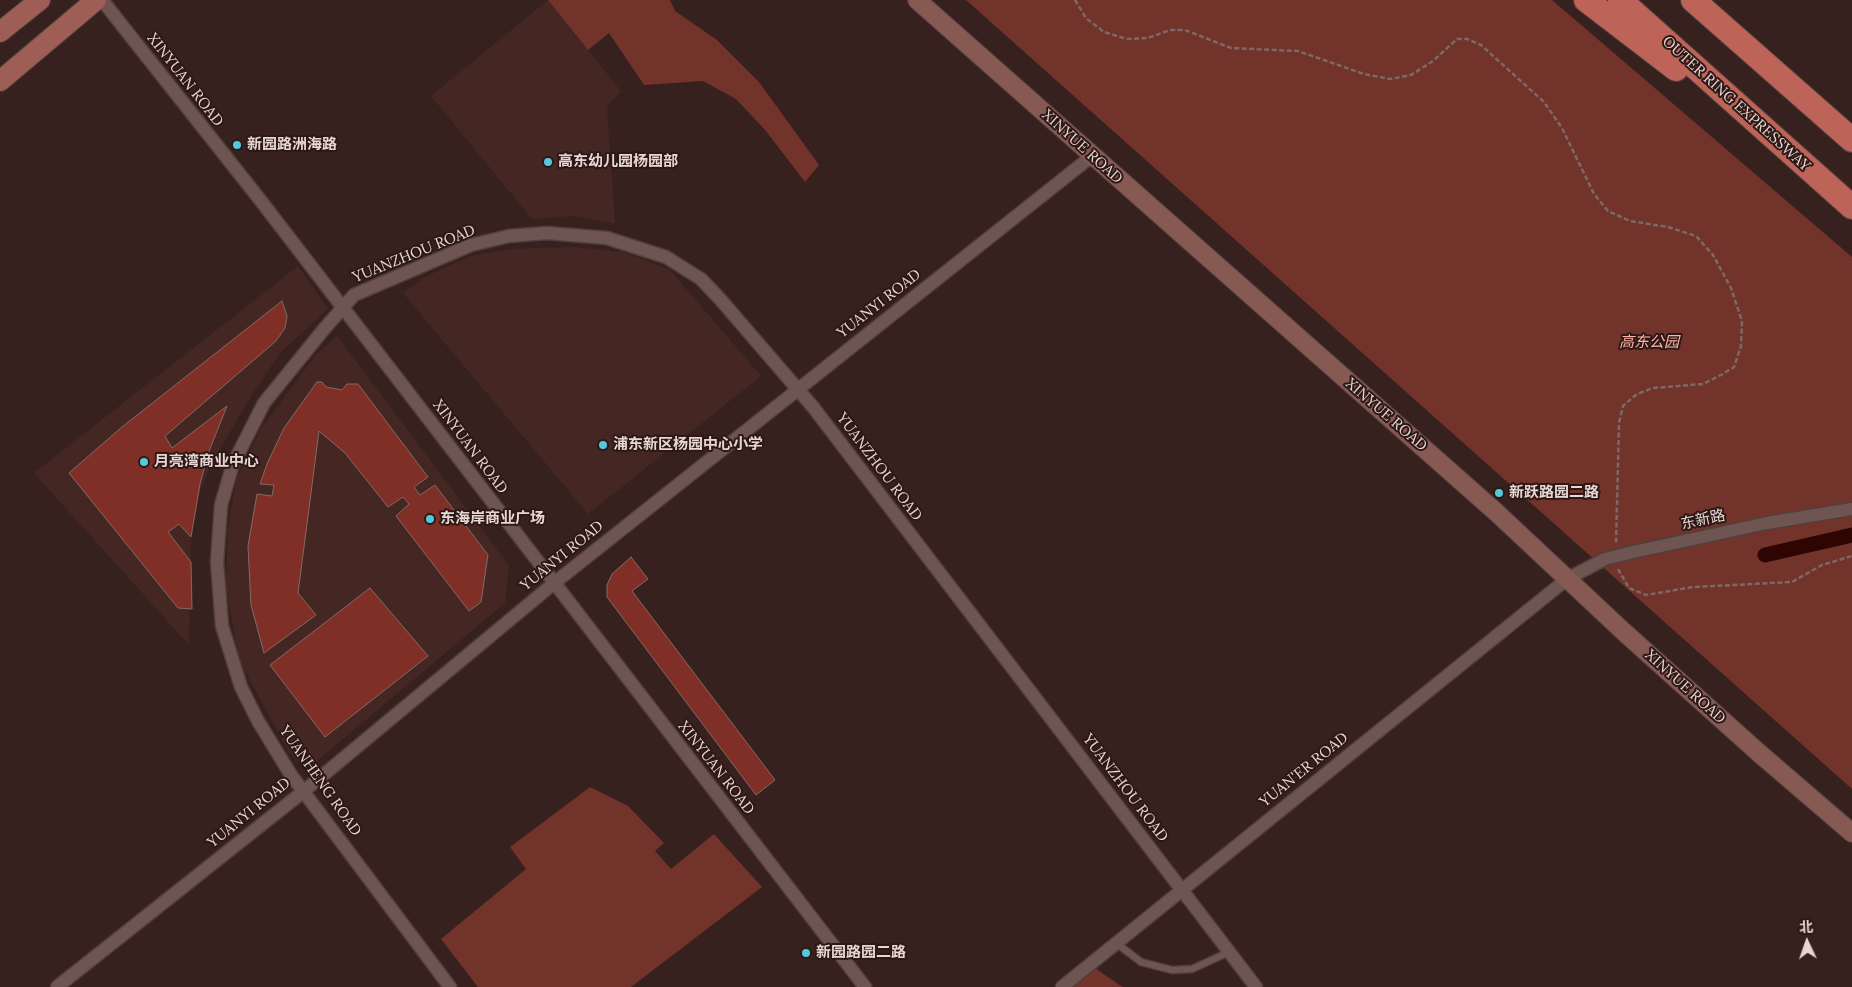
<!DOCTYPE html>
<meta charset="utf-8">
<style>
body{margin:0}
#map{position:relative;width:1852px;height:987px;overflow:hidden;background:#37211e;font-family:Lora,"Noto Sans SC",serif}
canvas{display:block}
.north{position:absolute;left:1782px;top:917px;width:50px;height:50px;-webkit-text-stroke:4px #2d1815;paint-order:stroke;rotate:357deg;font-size:14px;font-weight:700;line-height:20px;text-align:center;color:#e6d7d4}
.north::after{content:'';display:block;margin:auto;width:18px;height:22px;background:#e6d7d4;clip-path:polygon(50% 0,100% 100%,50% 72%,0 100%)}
</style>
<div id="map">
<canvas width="1852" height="987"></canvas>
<div class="north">北</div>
</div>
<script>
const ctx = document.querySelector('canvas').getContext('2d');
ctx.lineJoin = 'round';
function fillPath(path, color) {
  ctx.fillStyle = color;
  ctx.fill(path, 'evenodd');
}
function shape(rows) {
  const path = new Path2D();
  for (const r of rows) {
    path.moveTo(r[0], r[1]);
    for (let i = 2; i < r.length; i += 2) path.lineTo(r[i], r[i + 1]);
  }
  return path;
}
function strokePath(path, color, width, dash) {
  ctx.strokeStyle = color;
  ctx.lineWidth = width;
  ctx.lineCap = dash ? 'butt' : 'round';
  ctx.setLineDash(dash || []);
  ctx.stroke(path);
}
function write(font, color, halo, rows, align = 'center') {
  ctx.font = font + ' Lora,"Noto Sans SC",serif';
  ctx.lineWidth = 4;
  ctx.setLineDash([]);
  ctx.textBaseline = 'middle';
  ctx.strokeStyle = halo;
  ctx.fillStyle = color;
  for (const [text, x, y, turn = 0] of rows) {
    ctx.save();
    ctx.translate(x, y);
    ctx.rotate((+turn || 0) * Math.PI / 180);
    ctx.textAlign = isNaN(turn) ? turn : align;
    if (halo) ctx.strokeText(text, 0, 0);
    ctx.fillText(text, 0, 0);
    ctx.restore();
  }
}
const built = shape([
 [548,0,621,91,607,107,615,224,573,216,532,219,431,96],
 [573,247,623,252,670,270,761,376,588,514,403,293,425,277,470,256,510,249],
 [298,266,328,309,280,353,253,393,211,464,195,505,191,537,189,645,34,473],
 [337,336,509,566,505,603,306,770,289,752,239,660,226,587,228,527,237,478,260,430,315,356]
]);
const green = shape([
 [548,0,670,0,675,11,717,40,759,82,819,165,805,182,766,131,736,99,703,81,644,85,609,33,588,50],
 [966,0,1552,0,1852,257,1852,789],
 [590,787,628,806,664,843,655,851,671,869,714,834,762,887,631,987,478,987,441,939,526,869,510,847],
 [1095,968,1121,986,1123,987,1073,987]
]);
const canal = shape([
 [1765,555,1852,535]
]);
const building = shape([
 [282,301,287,316,285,328,276,341,165,436,172,448,227,406,209,451,200,484,191,537,179,524,168,532,191,562,192,609,178,608,69,473,122,427,282,301],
 [317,382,322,382,326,387,342,390,347,384,358,384,428,477,414,487,420,495,435,485,488,555,481,602,469,611,396,516,409,504,403,497,388,507,345,453,319,431,298,593,316,615,264,653,251,605,248,546,257,494,272,496,274,485,260,484,267,464,284,428,317,382],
 [631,557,648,579,632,591,775,780,756,795,607,597,607,585,612,574,631,557],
 [370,588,428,656,325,737,270,665,370,588]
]);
const path = shape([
 [1075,0,1086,18,1104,32,1127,39,1148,38,1170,30,1185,30,1231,48,1298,51,1364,74,1390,79,1411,75,1433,61,1457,39,1467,39,1481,45,1544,102,1562,128,1594,194,1608,211,1630,221,1668,227,1696,236,1713,255,1731,288,1742,321,1741,346,1734,367,1721,375,1703,384,1653,388,1637,394,1623,406,1619,423,1616,543],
 [1618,569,1629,588,1646,595,1693,587,1792,582,1822,565,1852,556]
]);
const lane = shape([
 [1116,943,1141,962,1172,970,1192,969,1229,952]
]);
const street = shape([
 [102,0,261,201,865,987],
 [57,987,304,791,553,584,1092,156],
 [450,987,291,775,258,721,241,687,222,626,217,562,221,505,233,464,264,403,324,329,354,295,471,245,509,236,547,233,607,238,666,257,701,279,720,299,813,407,1256,987],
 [1062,987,1567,579,1605,559,1633,552,1767,523,1852,509]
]);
const secondary = shape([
 [917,0,1497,513,1624,632,1759,753,1852,833]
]);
const primary = shape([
 [0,32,40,0],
 [0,81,96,0]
]);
const highway = shape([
 [1586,0,1676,69],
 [1620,0,1852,207],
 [1693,0,1852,140]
]);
const markers = [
 [237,145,5,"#53cadc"],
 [548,162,5,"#53cadc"],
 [603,445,5,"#53cadc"],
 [144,462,5,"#53cadc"],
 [1499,493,5,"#53cadc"],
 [430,519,5,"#53cadc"],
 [806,953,5,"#53cadc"]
];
const streetNames = [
 ["XINYUAN ROAD",185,80,52],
 ["OUTER RING EXPRESSWAY",1736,104,42],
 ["XINYUE ROAD",1082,147,42],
 ["YUANZHOU ROAD",414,254,-22],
 ["YUANYI ROAD",879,304,-38],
 ["XINYUE ROAD",1386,415,41],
 ["XINYUAN ROAD",470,447,53],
 ["YUANZHOU ROAD",879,467,53],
 ["东新路",1703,520,-12],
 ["YUANYI ROAD",562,556,-39],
 ["XINYUE ROAD",1685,687,42],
 ["XINYUAN ROAD",716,768,52],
 ["YUAN'ER ROAD",1304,770,-39],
 ["YUANHENG ROAD",320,781,55],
 ["YUANZHOU ROAD",1125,788,53],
 ["YUANYI ROAD",249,813,-39]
];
const poiNames = [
 ["新园路洲海路",247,145],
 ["高东幼儿园杨园部",558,162],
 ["浦东新区杨园中心小学",613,445],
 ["月亮湾商业中心",154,462],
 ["新跃路园二路",1509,493],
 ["东海岸商业广场",440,519],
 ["新园路园二路",816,953]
];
const parkNames = [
 ["高东公园",1649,343]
];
fillPath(built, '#442723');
fillPath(green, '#72332b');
strokePath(canal, '#2f0504', 15);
fillPath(building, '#802f27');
strokePath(building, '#836965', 1);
strokePath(lane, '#523f3d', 9);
strokePath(street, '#523f3d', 15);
strokePath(secondary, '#523f3d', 20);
strokePath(primary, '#523f3d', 22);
strokePath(highway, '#523f3d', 26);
strokePath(path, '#7c6966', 2.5, [5, 2.5]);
strokePath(lane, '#6f5551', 6);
strokePath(street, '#6f5551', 12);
strokePath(secondary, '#865953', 18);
strokePath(primary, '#9e5d55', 20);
strokePath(highway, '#bd6357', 24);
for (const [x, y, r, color] of markers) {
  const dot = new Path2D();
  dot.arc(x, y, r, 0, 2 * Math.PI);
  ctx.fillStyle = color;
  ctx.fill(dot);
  strokePath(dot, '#2d1815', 2);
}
write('15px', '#e6d7d4', '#2d1815', streetNames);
write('bold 15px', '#e6d7d4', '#2d1815', poiNames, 'left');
write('italic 15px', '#ffb6ab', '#2d1815', parkNames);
</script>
